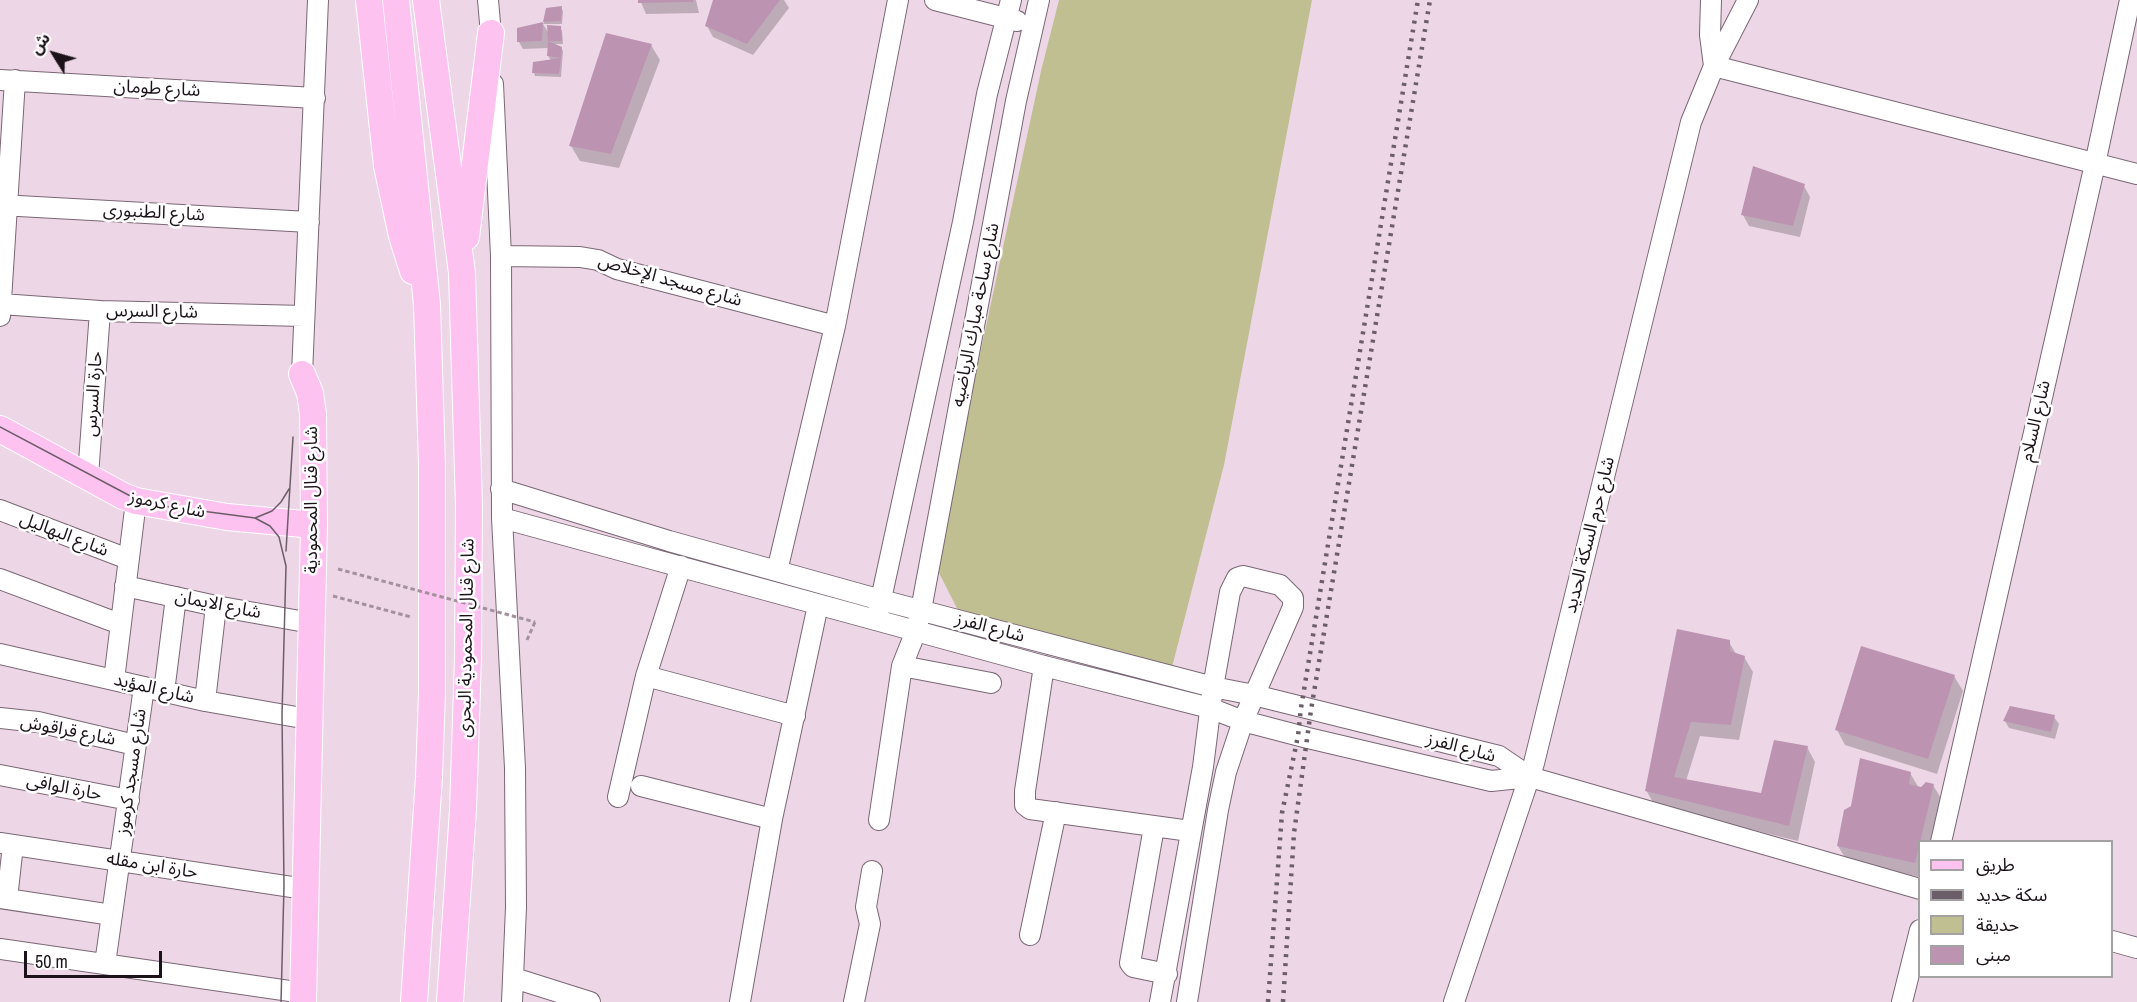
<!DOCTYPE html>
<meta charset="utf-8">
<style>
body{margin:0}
#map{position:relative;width:2137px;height:1002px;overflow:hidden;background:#edd7e7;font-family:"Archivo Narrow","Noto Sans Arabic",sans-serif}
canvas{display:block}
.legend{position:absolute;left:1918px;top:840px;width:195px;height:138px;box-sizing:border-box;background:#fff;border:2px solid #a4a1a3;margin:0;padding:8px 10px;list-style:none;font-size:18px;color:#1b1319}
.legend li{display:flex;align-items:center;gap:12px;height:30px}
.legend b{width:30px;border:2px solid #a4a1a3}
.north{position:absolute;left:24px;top:24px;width:60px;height:60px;-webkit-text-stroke:4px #fff;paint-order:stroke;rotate:307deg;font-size:16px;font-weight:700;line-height:24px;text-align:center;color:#1b1319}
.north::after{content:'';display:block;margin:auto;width:21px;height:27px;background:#1b1319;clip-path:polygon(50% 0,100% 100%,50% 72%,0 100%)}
.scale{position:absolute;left:24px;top:951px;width:138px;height:27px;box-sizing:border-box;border:3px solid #1b1319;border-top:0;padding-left:8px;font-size:18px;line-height:21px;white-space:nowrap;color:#1b1319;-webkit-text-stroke:4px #fff;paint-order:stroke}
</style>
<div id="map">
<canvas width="2137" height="1002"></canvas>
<ul class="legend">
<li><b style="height:8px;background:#fec2f1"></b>طريق</li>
<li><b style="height:8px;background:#6c5e68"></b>سكة حديد</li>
<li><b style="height:16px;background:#c0bf92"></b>حديقة</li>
<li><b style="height:16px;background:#bc93b1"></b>مبنى</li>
</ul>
<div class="north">ش</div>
<div class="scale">50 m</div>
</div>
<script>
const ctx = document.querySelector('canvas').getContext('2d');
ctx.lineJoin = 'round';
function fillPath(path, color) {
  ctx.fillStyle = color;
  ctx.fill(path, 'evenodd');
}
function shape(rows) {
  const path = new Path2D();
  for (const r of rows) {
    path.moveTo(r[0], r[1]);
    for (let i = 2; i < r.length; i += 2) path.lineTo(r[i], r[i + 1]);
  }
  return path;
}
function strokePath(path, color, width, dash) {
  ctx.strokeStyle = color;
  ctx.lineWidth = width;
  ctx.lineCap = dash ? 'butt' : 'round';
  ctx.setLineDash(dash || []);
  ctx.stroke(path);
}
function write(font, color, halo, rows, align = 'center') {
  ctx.font = font + ' "Archivo Narrow","Noto Sans Arabic",sans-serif';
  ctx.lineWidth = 5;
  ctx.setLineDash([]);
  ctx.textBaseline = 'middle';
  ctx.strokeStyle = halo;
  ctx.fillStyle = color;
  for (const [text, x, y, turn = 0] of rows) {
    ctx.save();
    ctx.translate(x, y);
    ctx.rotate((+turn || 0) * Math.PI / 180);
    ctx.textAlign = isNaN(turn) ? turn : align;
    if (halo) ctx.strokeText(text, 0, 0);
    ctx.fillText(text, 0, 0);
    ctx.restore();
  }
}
const green = shape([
 [1059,0,1312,0,1224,465,1170,675,966,626,937,569,974,382,1041,71]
]);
const shadow = shape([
 [640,0,696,0,699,13,646,14],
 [715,0,784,0,789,8,753,55,713,37,707,26],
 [561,8,563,11,562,24,543,24,549,34,560,28,562,31,563,44,552,44,561,48,563,51,561,77,535,76,534,73,551,61,548,55,548,48,523,49,519,42,518,29,544,23,547,9],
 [651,45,660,60,619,168,580,161,571,146],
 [1804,186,1810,197,1800,237,1749,226,1743,215],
 [1729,642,1736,654,1744,657,1753,672,1739,740,1700,736,1686,781,1762,795,1807,747,1815,762,1798,841,1655,806,1646,790],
 [1954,676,1963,691,1937,774,1845,745,1837,730],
 [2054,717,2059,724,2055,739,2009,728,2005,721],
 [1910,773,1919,788,1933,785,1942,800,1932,842,1920,842,1920,877,1847,861,1838,846]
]);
const building = shape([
 [638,0,693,0,693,2,638,3],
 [713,0,780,0,747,44,705,26],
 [562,6,561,21,543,22,546,8],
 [543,22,542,41,517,42,517,28],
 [547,25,561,26,562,41,548,41],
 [606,33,652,44,611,154,569,146],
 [548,41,562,47,561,58,547,56],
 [561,58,559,74,532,73,533,62],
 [1753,166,1805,184,1793,226,1741,215],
 [1677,629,1730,640,1730,651,1745,656,1731,725,1691,722,1674,777,1761,793,1774,740,1808,746,1789,826,1645,791],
 [1861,646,1955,675,1928,759,1835,730],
 [2010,706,2055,715,2051,732,2003,721],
 [1860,758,1911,772,1909,784,1921,787,1926,782,1934,784,1915,863,1837,846,1844,810,1851,806]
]);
const path = shape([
 [333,596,411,617],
 [527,640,535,622]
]);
const minor = shape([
 [488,0,492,46],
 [935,0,1017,21],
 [1711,0,1710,35,1714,66],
 [1714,66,2137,174],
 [0,80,315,98],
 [493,84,501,256,502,518,515,768,516,907,512,1002],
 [0,205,309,222],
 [501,256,580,257,598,260,617,269,835,326],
 [1,304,100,311,304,316],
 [0,316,15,80],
 [302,374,318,0],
 [88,476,100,311],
 [501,489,669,541,881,600,1213,687,1254,695,1499,756,1530,777,1920,889],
 [0,510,128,559],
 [502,518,1044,666,1210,708,1243,721,1308,738,1491,781,1530,777],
 [777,571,835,326,898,0],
 [0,579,120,624],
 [125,586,216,606,311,623],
 [878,613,963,222,987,94,1011,0],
 [0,654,205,701,308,719],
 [902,666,991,683],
 [1044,666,1025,791,1025,805,1030,809,1190,831],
 [646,676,795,716],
 [114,680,136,501],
 [164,692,176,597],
 [205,701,216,606],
 [0,718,38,722,135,745],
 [0,775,129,800],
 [641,786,772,819],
 [618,797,646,676,681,566],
 [879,820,902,666,916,631,921,610,1016,101,1039,0],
 [1154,827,1130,963,1133,967,1167,974],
 [1941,842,2095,164,2130,0],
 [0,843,305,889],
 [0,898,112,915],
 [7,899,13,845],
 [1030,935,1056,812],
 [2112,941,2137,948],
 [0,949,303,993],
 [105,964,144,687],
 [514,978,590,1002],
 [740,1002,772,819,818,605],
 [854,1002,870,924,866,907,872,871],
 [1160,1002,1203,767,1213,687,1230,592,1237,578,1243,576,1280,585,1293,598,1293,607,1243,721,1226,772,1218,810,1187,1002],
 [1454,1002,1534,763,1691,122,1714,66,1748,0],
 [1902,1002,1920,930]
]);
const major = shape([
 [369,0,387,166,402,236,413,271],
 [396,0,427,305,432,465,432,693,429,777,414,1002],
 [426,0,462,273,469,506,468,658,463,810,450,1002],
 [466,237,491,33],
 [302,374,310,393,313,414,314,525,303,1002],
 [0,429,123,496,136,501,227,517,314,525]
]);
const tram = shape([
 [0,427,136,499,156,505,255,518,270,526,279,537,286,566,282,715,284,886,281,1002],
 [255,518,272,511,281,502,289,489],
 [286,551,293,437]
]);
const rail = shape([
 [1268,1002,1282,813,1298,736,1301,708,1418,0],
 [1283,1002,1294,833,1311,710,1430,0]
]);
const pathBridge = shape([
 [338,569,535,622]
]);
const streetNames = [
 ["شارع طومان",157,89,3],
 ["شارع الطنبورى",154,213,3],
 ["شارع مسجد الإخلاص",670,281,16],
 ["شارع السرس",152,312,1],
 ["شارع ساحة مبارك الرياضيه",976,315,-79],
 ["حارة السرس",94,394,-86],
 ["شارع السلام",2036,421,-77],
 ["شارع قنال المحمودية",312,500,-90],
 ["شارع كرموز",167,505,12],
 ["شارع البهاليل",64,535,21],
 ["شارع حرم السكة الحديد",1590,535,-76],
 ["شارع الايمان",218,605,11],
 ["شارع الفرز",990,628,15],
 ["شارع قنال المحمودية البحرى",467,638,-89],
 ["شارع المؤيد",154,689,13],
 ["شارع قراقوش",68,731,11],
 ["شارع الفرز",1461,748,15],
 ["شارع مسجد كرموز",132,772,-82],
 ["حارة الوافى",64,788,11],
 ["حارة ابن مقله",152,866,9]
];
fillPath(green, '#c0bf92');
fillPath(shadow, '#0003');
fillPath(building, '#bc93b1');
strokePath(minor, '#7a6775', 22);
strokePath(major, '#fff', 28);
strokePath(path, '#a3929e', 3, [4.5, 3]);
strokePath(minor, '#fff', 20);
strokePath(major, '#fec2f1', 26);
strokePath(tram, '#6c5e68', 1.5);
strokePath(rail, '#6c5e68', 4.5, [3, 6]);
strokePath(pathBridge, '#a3929e', 3, [4.5, 3]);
write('18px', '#1b1319', '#fff', streetNames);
</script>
